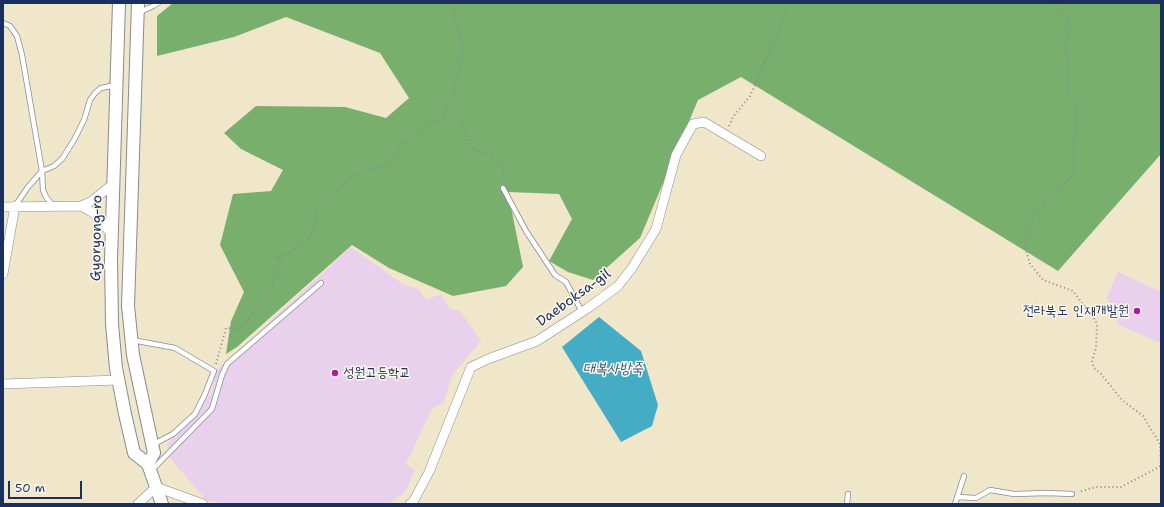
<!DOCTYPE html>
<meta charset="utf-8">
<style>
body{margin:0}
#map{position:relative;width:1164px;height:507px;overflow:hidden;background:#f0e6ca;font-family:"Shantell Sans",sans-serif}
canvas{display:block}
.frame{position:absolute;inset:0;border:4px solid #1b2f5e;pointer-events:none}
.scale{position:absolute;left:8px;top:481px;width:74px;height:18px;box-sizing:border-box;border:2px solid #1b2f5e;border-top:0;padding-left:5px;font-size:12px;line-height:14px;white-space:nowrap;color:#1b2f5e;-webkit-text-stroke:3px #fbf7ec;paint-order:stroke}
</style>
<div id="map">
<canvas width="1164" height="507"></canvas>
<div class="frame"></div>
<div class="scale">50 m</div>
</div>
<script>
const ctx = document.querySelector('canvas').getContext('2d');
ctx.lineJoin = 'round';
function fillPath(path, color) {
  ctx.fillStyle = color;
  ctx.fill(path, 'evenodd');
}
function shape(rows) {
  const path = new Path2D();
  for (const r of rows) {
    path.moveTo(r[0], r[1]);
    for (let i = 2; i < r.length; i += 2) path.lineTo(r[i], r[i + 1]);
  }
  return path;
}
function strokePath(path, color, width, dash) {
  ctx.strokeStyle = color;
  ctx.lineWidth = width;
  ctx.lineCap = dash ? 'butt' : 'round';
  ctx.setLineDash(dash || []);
  ctx.stroke(path);
}
function write(font, color, halo, rows, align = 'center') {
  ctx.font = font + ' "Shantell Sans","Poor Story",sans-serif';
  ctx.lineWidth = 3;
  ctx.setLineDash([]);
  ctx.textBaseline = 'middle';
  ctx.strokeStyle = halo;
  ctx.fillStyle = color;
  for (const [text, x, y, turn = 0] of rows) {
    ctx.save();
    ctx.translate(x, y);
    ctx.rotate((+turn || 0) * Math.PI / 180);
    ctx.textAlign = isNaN(turn) ? turn : align;
    if (halo) ctx.strokeText(text, 0, 0);
    ctx.fillText(text, 0, 0);
    ctx.restore();
  }
}
const built = shape([
 [351,247,404,285,419,289,426,300,441,294,450,309,460,311,481,341,452,376,444,402,432,409,406,464,415,470,405,492,388,504,227,504,206,500,170,458,167,445,212,392,216,371],
 [1118,272,1161,292,1161,343,1118,325,1107,297]
]);
const forest = shape([
 [173,3,1161,3,1161,154,1058,271,741,77,698,100,640,238,593,280,568,272,549,261,572,219,559,194,508,192,523,267,506,286,453,296,389,268,352,245,237,347,226,354,231,321,244,292,220,245,233,194,271,191,283,170,241,149,224,133,256,106,345,107,386,118,409,98,380,53,286,17,234,37,157,56,157,16]
]);
const water = shape([
 [599,317,641,351,658,405,652,426,621,442,562,347]
]);
const path = shape([
 [457,3,458,3],
 [1053,3,1068,19,1070,26,1066,41,1065,52,1069,60,1069,91,1071,100,1074,103,1077,115,1074,143,1073,170,1070,179,1045,199,1031,223,1024,243,1030,264,1043,280,1073,291,1096,321,1097,326,1096,348,1092,361,1094,368,1101,374,1122,400,1143,416,1160,444,1161,466,1121,487,1096,487,1078,492],
 [447,107,462,123,473,149,489,154,503,166,503,181],
 [729,126,733,117,750,96,785,17,786,3],
 [216,364,226,328,239,329,246,324,259,303,267,298,273,284,276,268,282,263,275,257,284,256,308,241,315,223,318,204,351,178,376,167,387,169,401,144,426,126,442,119,448,103,452,98,464,49,454,16,455,8,453,3]
]);
const lane = shape([
 [140,12,153,6,158,3],
 [3,23,10,26,17,36,22,55,42,171,43,190,46,197,53,206],
 [503,188,526,231,555,275,566,282,582,312],
 [15,206,28,187,42,171,54,166,62,159,74,140,84,120,90,100,95,93,101,88,116,85],
 [132,340,175,348,214,371,205,394,195,414,173,434,154,444],
 [152,470,212,409,222,375,227,364,321,283],
 [957,497,976,498,990,490,1014,494,1047,493,1072,494],
 [847,504,848,494],
 [955,504,964,476]
]);
const street = shape([
 [81,206,92,201,113,184],
 [3,207,81,206,92,212,100,219,111,234],
 [3,274,15,206],
 [3,384,118,380],
 [138,504,156,487,203,504],
 [410,504,413,502,429,472,471,367,488,359,537,341,588,308,618,286,632,268,656,229,676,155,693,124,704,122,761,156]
]);
const secondary = shape([
 [119,3,111,259,112,324,116,368,125,414,134,453,148,464,162,504],
 [138,3,128,306,133,355,154,453,148,464]
]);
const markers = [
 [1137,311,4,"#b5179e"],
 [335,373,4,"#b5179e"]
];
const streetNames = [
 ["Gyoryong-ro",97,238,-89],
 ["Daeboksa-gil",574,298,-36]
];
const poiNames = [
 ["전라북도 인재개발원",1129,311],
 ["성원고등학교",343,373,"left"]
];
const waterNames = [
 ["대복사방죽",613,369]
];
fillPath(built, '#e9d1ed');
fillPath(forest, '#78af6c');
fillPath(water, '#45acc5');
strokePath(lane, '#868a94', 6);
strokePath(street, '#868a94', 10);
strokePath(secondary, '#868a94', 14);
strokePath(path, '#868a94', 2, [1, 3]);
strokePath(lane, '#fff', 4.5);
strokePath(street, '#fff', 9);
strokePath(secondary, '#fff', 12);
for (const [x, y, r, color] of markers) {
  const dot = new Path2D();
  dot.arc(x, y, r, 0, 2 * Math.PI);
  ctx.fillStyle = color;
  ctx.fill(dot);
  strokePath(dot, '#fbf7ec', 1.5);
}
write('14px', '#1b2f5e', '#fbf7ec', streetNames);
write('14px', '#1b2f5e', '#fbf7ec', poiNames, 'right');
write('italic 15px', '#2a5b82', '#fbf7ec', waterNames);
</script>
